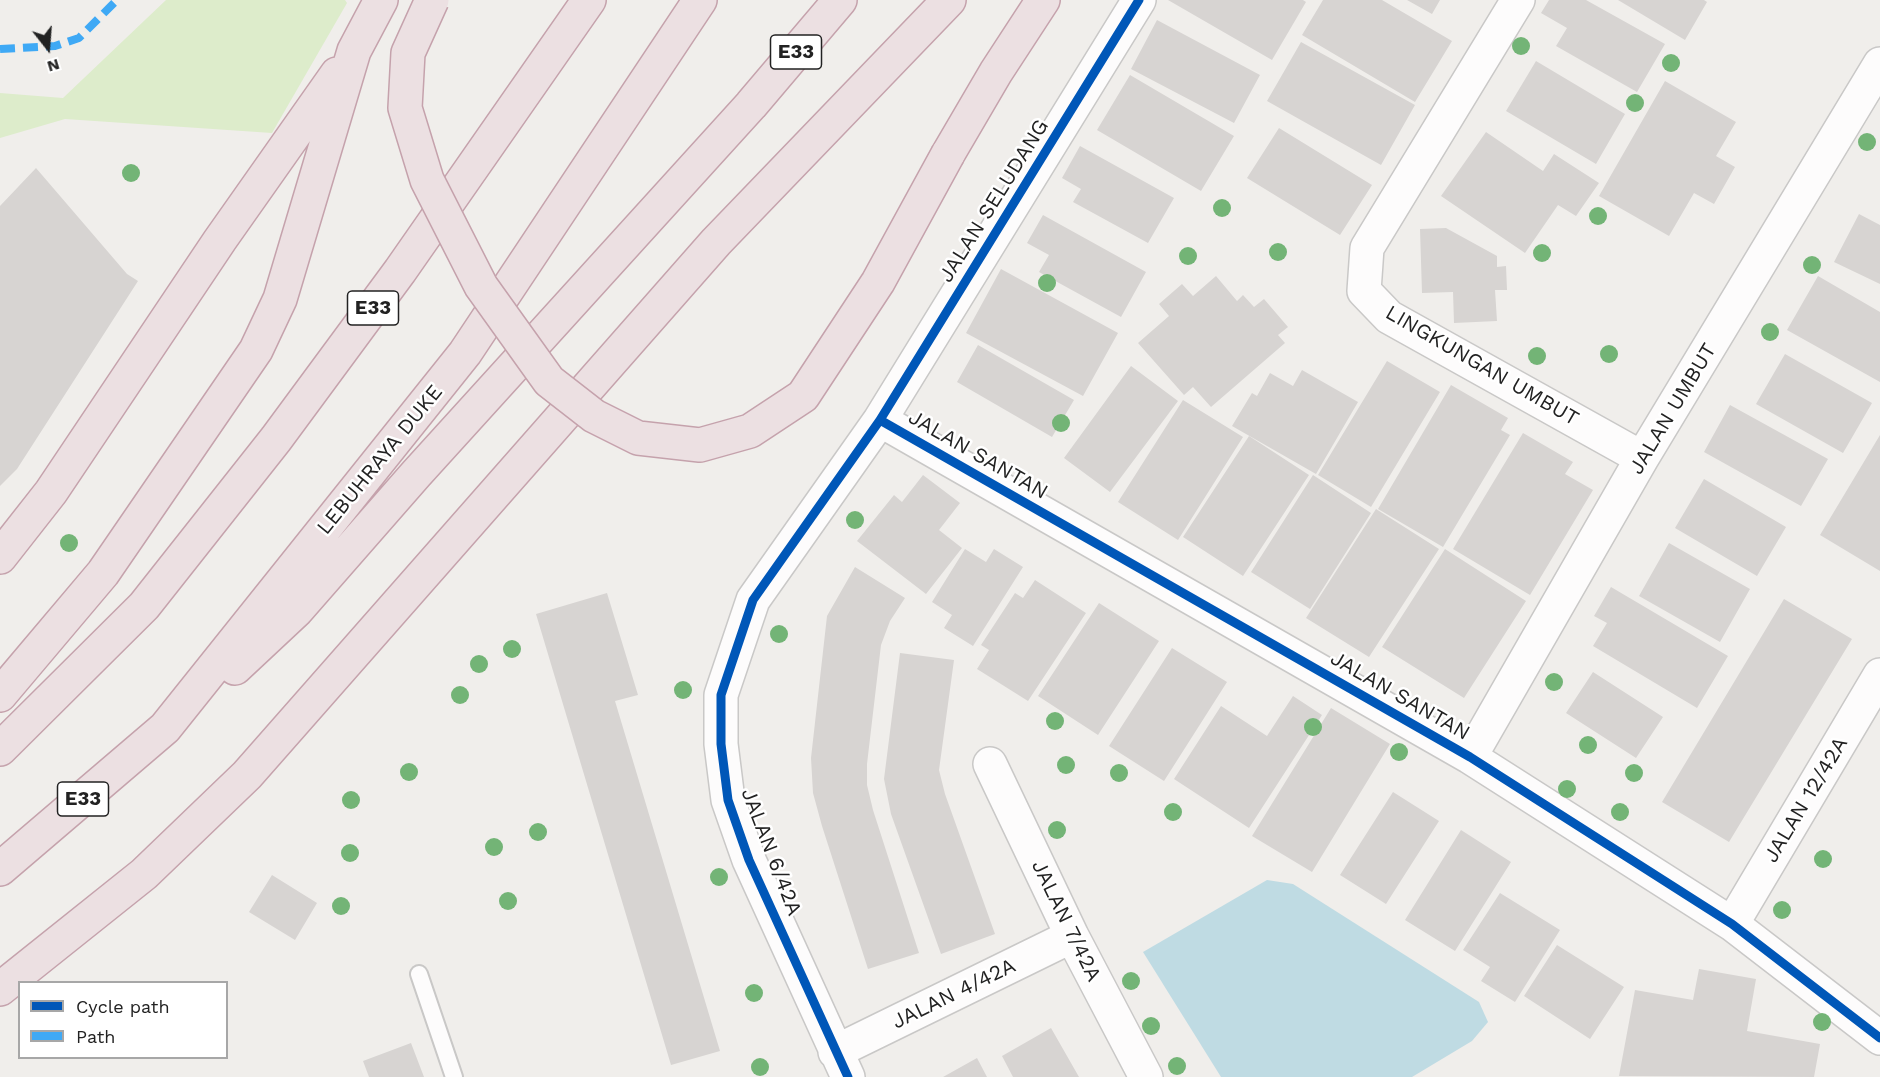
<!DOCTYPE html>
<style>
body{margin:0}
#map{position:relative;width:1880px;height:1077px;overflow:hidden;background:#f0eeeb;font-family:"Work Sans",sans-serif}
canvas{display:block}
.legend{position:absolute;left:18px;top:981px;width:210px;height:78px;box-sizing:border-box;background:#fff;border:2px solid #a7a7a7;margin:0;padding:8px 10px;list-style:none;font-size:18px;color:#222}
.legend li{display:flex;align-items:center;gap:12px;height:30px}
.legend b{width:30px;border:2px solid #a7a7a7}
.north{position:absolute;left:18px;top:18px;width:60px;height:60px;-webkit-text-stroke:4px #fff;paint-order:stroke;rotate:163deg;font-size:16px;font-weight:700;line-height:24px;text-align:center;color:#222}
.north::after{content:'';display:block;margin:auto;width:21px;height:27px;background:#222;clip-path:polygon(50% 0,100% 100%,50% 72%,0 100%)}
</style>
<div id="map">
<canvas width="1880" height="1077"></canvas>
<ul class="legend">
<li><b style="height:8px;background:#0057b8"></b>Cycle path</li>
<li><b style="height:8px;background:#3fa9f5"></b>Path</li>
</ul>
<div class="north">N</div>
</div>
<script>
const ctx = document.querySelector('canvas').getContext('2d');
ctx.lineJoin = 'round';
function fillPath(path, color) {
  ctx.fillStyle = color;
  ctx.fill(path, 'evenodd');
}
function shape(rows) {
  const path = new Path2D();
  for (const r of rows) {
    path.moveTo(r[0], r[1]);
    for (let i = 2; i < r.length; i += 2) path.lineTo(r[i], r[i + 1]);
  }
  return path;
}
function strokePath(path, color, width, dash) {
  ctx.strokeStyle = color;
  ctx.lineWidth = width;
  ctx.lineCap = dash ? 'butt' : 'round';
  ctx.setLineDash(dash || []);
  ctx.stroke(path);
}
function write(font, color, halo, rows, align = 'center') {
  ctx.font = font + ' "Work Sans",sans-serif';
  ctx.lineWidth = 5;
  ctx.setLineDash([]);
  ctx.textBaseline = 'middle';
  ctx.strokeStyle = halo;
  ctx.fillStyle = color;
  for (const [text, x, y, turn = 0] of rows) {
    ctx.save();
    ctx.translate(x, y);
    ctx.rotate((+turn || 0) * Math.PI / 180);
    ctx.textAlign = isNaN(turn) ? turn : align;
    if (halo) ctx.strokeText(text, 0, 0);
    ctx.fillText(text, 0, 0);
    ctx.restore();
  }
}
const grass = shape([
 [166,0,345,0,347,3,272,133,65,119,0,138,0,93,63,98]
]);
const water = shape([
 [1267,880,1293,884,1479,1002,1488,1022,1472,1041,1412,1077,1221,1077,1143,952]
]);
const building = shape([
 [1168,0,1303,0,1306,2,1272,60],
 [1323,0,1382,0,1452,41,1415,102,1302,35],
 [1407,0,1440,0,1432,14],
 [1549,0,1586,0,1665,44,1637,92,1556,46,1567,28,1541,13],
 [1618,0,1704,0,1707,2,1685,40],
 [1157,20,1260,75,1234,123,1131,69],
 [1301,42,1415,105,1381,165,1267,101],
 [1536,61,1625,114,1596,164,1506,111],
 [1130,75,1234,136,1201,191,1097,130],
 [1665,81,1736,122,1716,156,1735,167,1714,204,1694,193,1669,236,1599,196],
 [1279,128,1372,185,1340,235,1247,178],
 [1486,132,1543,171,1554,154,1599,183,1576,216,1558,205,1525,253,1441,196],
 [1080,146,1174,198,1148,243,1073,202,1081,189,1062,178],
 [36,168,127,274,138,281,17,469,0,486,0,206],
 [1859,214,1880,225,1880,284,1834,262],
 [1043,215,1146,272,1121,317,1039,272,1049,255,1027,243],
 [1446,228,1497,256,1497,267,1506,266,1507,290,1495,290,1497,321,1454,323,1453,292,1422,293,1420,229],
 [1001,269,1118,333,1083,396,966,333],
 [1216,276,1237,301,1243,295,1254,307,1264,299,1288,327,1278,335,1285,343,1211,407,1193,387,1184,395,1138,343,1169,316,1159,304,1182,284,1193,296],
 [1818,276,1880,312,1880,382,1787,330],
 [978,345,1074,400,1052,437,957,382],
 [1785,354,1872,403,1843,453,1756,404],
 [1387,361,1440,392,1371,507,1318,475],
 [1131,366,1178,401,1110,492,1064,458],
 [1302,370,1358,402,1316,474,1232,426,1252,393,1257,396,1270,373,1293,386],
 [1451,385,1508,418,1501,430,1510,435,1443,547,1378,509],
 [1183,400,1243,437,1178,540,1118,502],
 [1730,405,1828,459,1801,506,1704,452],
 [1523,433,1573,462,1565,474,1593,490,1530,595,1453,549],
 [1880,435,1880,571,1820,535],
 [1249,436,1309,475,1243,576,1183,537],
 [923,475,960,503,939,530,962,548,926,594,857,541,894,495,902,502],
 [1313,475,1371,513,1310,609,1251,572],
 [1704,479,1786,527,1757,576,1675,528],
 [1376,509,1439,549,1369,657,1306,618],
 [1669,543,1750,589,1720,642,1639,596],
 [965,549,986,562,994,549,1023,567,973,646,944,628,952,615,932,602],
 [1445,549,1526,601,1464,698,1382,647],
 [855,567,905,598,890,621,881,645,867,764,867,785,873,810,919,953,868,969,822,826,813,793,811,758,827,616],
 [1035,580,1086,613,1028,701,977,669,989,650,981,645,1015,593,1023,598],
 [1611,587,1728,656,1697,708,1593,646,1607,623,1594,616],
 [607,593,638,695,615,701,720,1051,671,1065,536,614],
 [1784,599,1852,639,1729,842,1662,802],
 [1099,603,1159,641,1098,735,1038,696],
 [1172,648,1227,682,1164,781,1109,746],
 [900,653,954,660,939,770,945,794,995,934,941,954,891,814,884,779],
 [1593,672,1663,717,1636,758,1566,713],
 [1293,696,1322,715,1249,828,1174,779,1221,706,1267,736],
 [1331,708,1390,744,1312,872,1252,836],
 [1393,792,1439,821,1386,904,1340,875],
 [1461,830,1511,862,1455,951,1405,920],
 [272,875,317,903,295,940,249,912],
 [1500,893,1560,930,1515,1002,1481,981,1490,967,1463,950],
 [1557,945,1624,987,1590,1039,1524,996],
 [1699,969,1756,979,1747,1031,1820,1044,1814,1077,1619,1076,1635,990,1693,1000],
 [1051,1028,1079,1077,1013,1077,1002,1056],
 [411,1043,424,1077,369,1077,363,1061],
 [977,1058,987,1077,943,1077]
]);
const lane = shape([
 [419,974,454,1077]
]);
const street = shape([
 [1518,0,1367,248,1364,291,1389,317,1642,458],
 [880,420,1470,757,1732,924,1880,1038],
 [1470,757,1642,458,1880,64],
 [990,764,1072,936,1146,1077],
 [1732,924,1880,675],
 [835,1052,1072,936],
 [848,1077,749,860,728,800,721,744,721,695,753,600,880,420,1139,0]
]);
const highway = shape([
 [948,154,996,72,1043,0],
 [0,557,51,492,220,240,337,74],
 [235,668,297,610,416,474,751,105,840,0],
 [0,695,103,573,256,350,280,299,354,51,381,0],
 [0,749,144,606,276,439,400,271,589,0],
 [0,869,165,728,465,353,700,0],
 [0,989,144,874,247,775,716,242,949,0]
]);
const highwayBridge = shape([
 [432,0,408,53,405,108,427,180,481,286,549,381,594,416,638,438,700,445,750,431,803,396,878,282,948,154]
]);
const quiet = shape([
 [0,49,55,46,79,38,117,0]
]);
const cycleway = shape([
 [880,420,1470,757,1732,924,1880,1038],
 [848,1077,749,860,728,800,721,744,721,695,753,600,880,420,1139,0]
]);
const trees = [
 [1521,46],
 [1671,63],
 [1635,103],
 [1867,142],
 [131,173],
 [1222,208],
 [1598,216],
 [1278,252],
 [1542,253],
 [1188,256],
 [1812,265],
 [1047,283],
 [1770,332],
 [1609,354],
 [1537,356],
 [1061,423],
 [855,520],
 [69,543],
 [779,634],
 [512,649],
 [479,664],
 [1554,682],
 [683,690],
 [460,695],
 [1055,721],
 [1313,727],
 [1588,745],
 [1399,752],
 [1066,765],
 [409,772],
 [1119,773],
 [1634,773],
 [1567,789],
 [351,800],
 [1173,812],
 [1620,812],
 [1057,830],
 [538,832],
 [494,847],
 [350,853],
 [1823,859],
 [719,877],
 [508,901],
 [341,906],
 [1782,910],
 [1131,981],
 [754,993],
 [1822,1022],
 [1151,1026],
 [1177,1066],
 [760,1067]
];
const shields = [
 [796,52,51],
 [373,308,51],
 [83,799,51]
];
const shieldNames = [
 ["E33",796,52],
 ["E33",373,308],
 ["E33",83,799]
];
const streetNames = [
 ["JALAN SELUDANG",994,201,-58],
 ["LINGKUNGAN UMBUT",1482,366,30],
 ["JALAN UMBUT",1673,409,-59],
 ["JALAN SANTAN",978,455,30],
 ["LEBUHRAYA DUKE",380,460,-51],
 ["JALAN SANTAN",1400,696,30],
 ["JALAN 12/42A",1806,800,-59],
 ["JALAN 6/42A",771,852,69],
 ["JALAN 7/42A",1066,921,64],
 ["JALAN 4/42A",954,994,-26]
];
fillPath(grass, '#ddeccb');
fillPath(water, '#bfdbe3');
fillPath(building, '#d7d4d2');
strokePath(lane, '#c9c8c7', 20);
strokePath(street, '#c9c8c7', 36);
strokePath(highway, '#c5a2ac', 36);
strokePath(lane, '#fdfcfc', 16);
strokePath(street, '#fdfcfc', 33);
strokePath(highway, '#ece0e2', 33);
strokePath(highwayBridge, '#c5a2ac', 36, []);
strokePath(highwayBridge, '#ece0e2', 33);
strokePath(quiet, '#3fa9f5', 8, [15, 8]);
strokePath(cycleway, '#0057b8', 9);
ctx.fillStyle = '#73b476';
for (const [x, y] of trees) {
  ctx.beginPath();
  ctx.arc(x, y, 9, 0, 2 * Math.PI);
  ctx.fill();
}
for (const [x, y, w] of shields) {
  const box = new Path2D();
  box.roundRect(x - w / 2, y - 17, w, 34, 4.5);
  ctx.fillStyle = '#fff';
  ctx.fill(box);
  strokePath(box, '#222', 1.5);
}
write('bold 20px', '#222', null, shieldNames);
write('21px', '#222', '#fff', streetNames);
</script>
